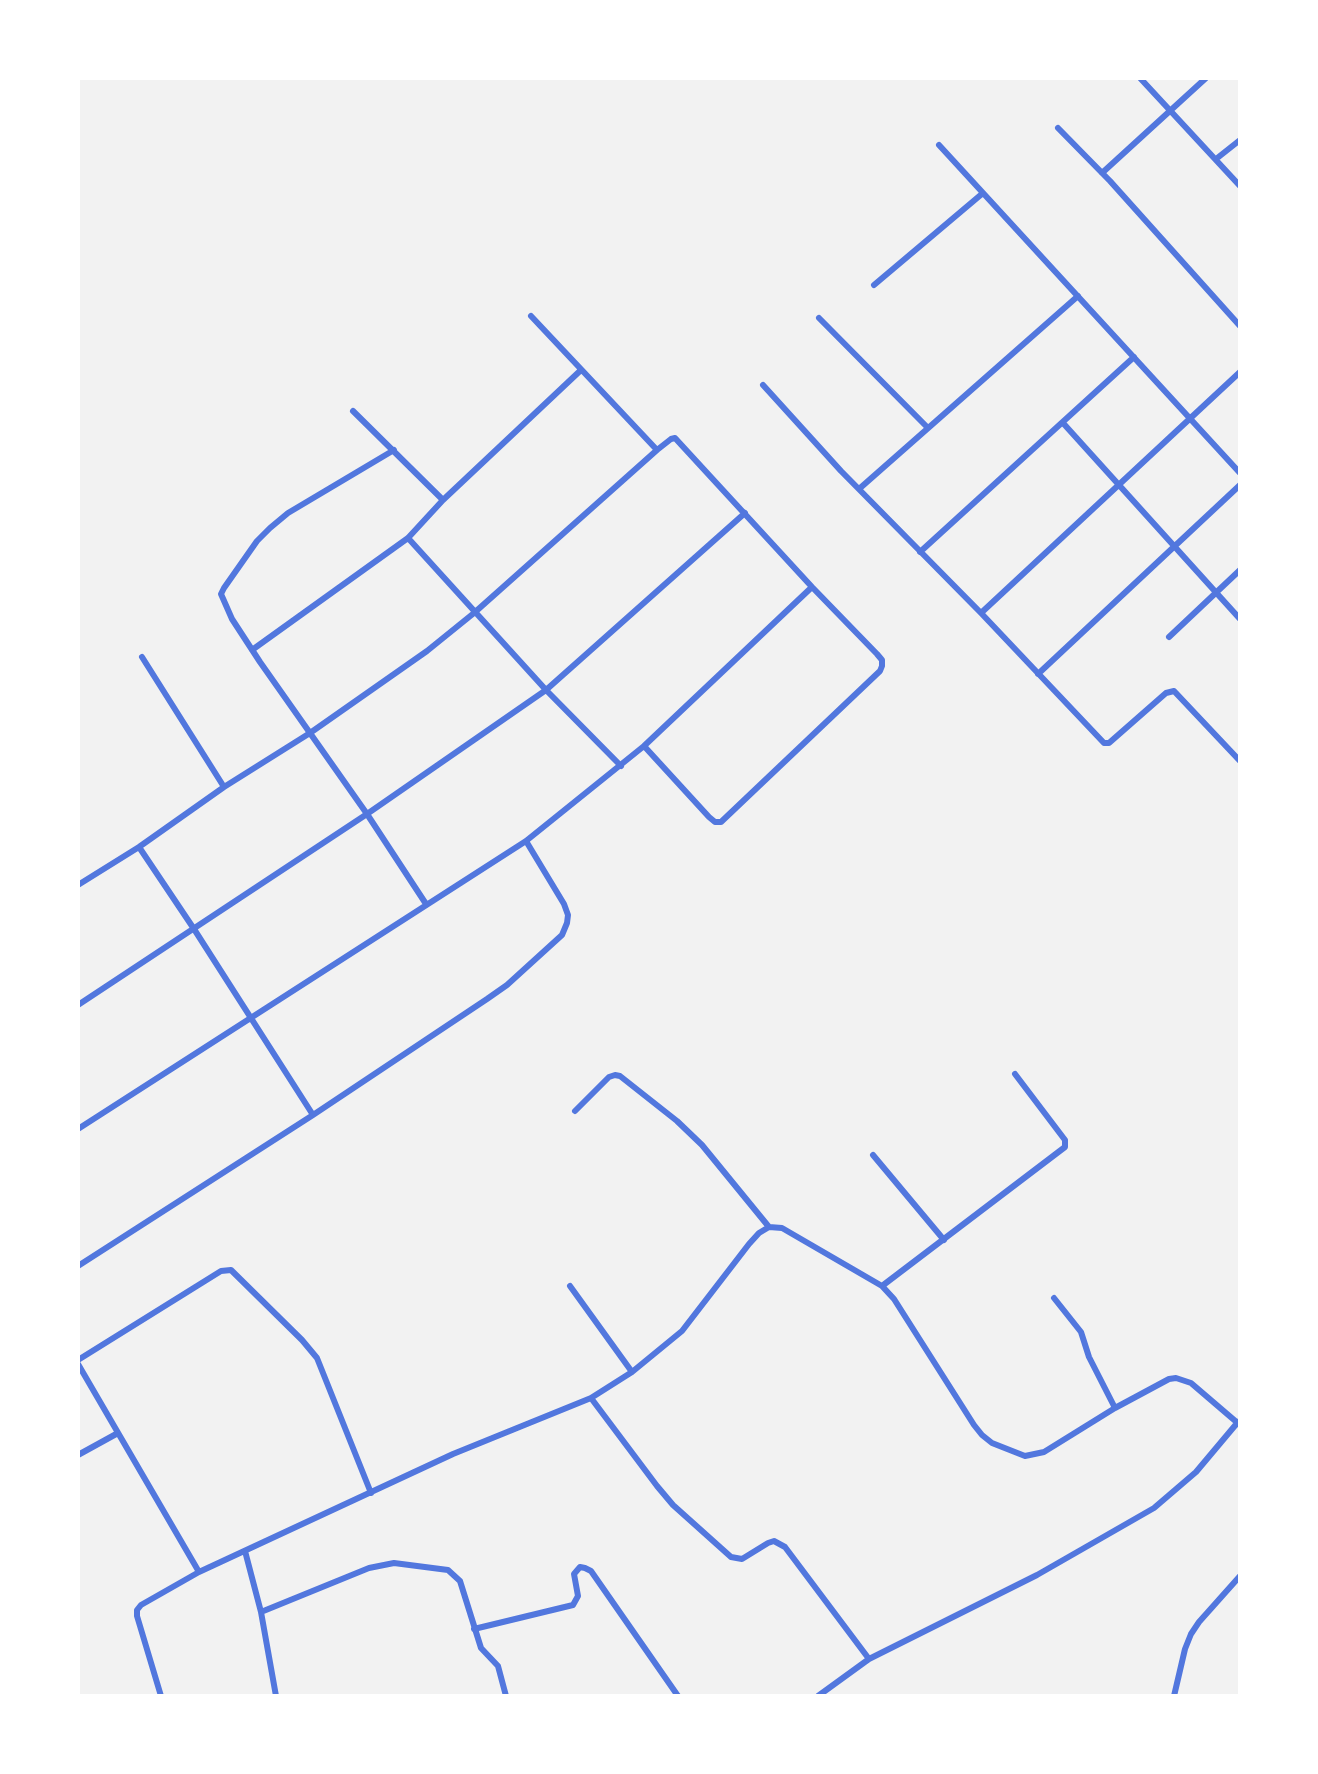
<!DOCTYPE html>
<style>
body{margin:0}
#map{position:relative;width:1318px;height:1774px;overflow:hidden;background:#f2f2f2;font-family:"Noto Serif",serif}
canvas{display:block}
.frame{position:absolute;inset:0;border:80px solid #fff;pointer-events:none}
</style>
<div id="map">
<canvas width="1318" height="1774"></canvas>
<div class="frame"></div>
</div>
<script>
const ctx = document.querySelector('canvas').getContext('2d');
ctx.lineJoin = 'round';
function shape(rows) {
  const path = new Path2D();
  for (const r of rows) {
    path.moveTo(r[0], r[1]);
    for (let i = 2; i < r.length; i += 2) path.lineTo(r[i], r[i + 1]);
  }
  return path;
}
function strokePath(path, color, width, dash) {
  ctx.strokeStyle = color;
  ctx.lineWidth = width;
  ctx.lineCap = dash ? 'butt' : 'round';
  ctx.setLineDash(dash || []);
  ctx.stroke(path);
}
const minor = shape([
 [1140,78,1240,186],
 [1058,128,1110,181,1240,326],
 [939,145,1240,473],
 [1216,159,1240,140],
 [1102,173,1206,78],
 [874,285,983,193],
 [531,316,657,450],
 [819,318,928,428],
 [763,385,841,471,981,613,1104,743,1109,743,1166,693,1174,691,1240,761],
 [353,411,443,500],
 [1063,423,1240,619],
 [394,450,288,513,270,528,257,541,224,588,221,594,232,619,260,662,367,814,426,904],
 [859,489,1078,296],
 [408,538,546,690,621,766],
 [920,552,1134,357],
 [981,613,1240,372],
 [1169,637,1240,570],
 [252,650,408,538,443,500,581,370],
 [142,657,224,787],
 [1038,674,1240,485],
 [139,847,194,929,313,1115],
 [78,885,139,847,224,787,310,733,427,651,474,613,657,450,671,439,675,438,812,587,877,654,882,660,882,666,880,671,721,822,715,822,709,817,644,746],
 [78,1005,367,814,546,690,745,513],
 [575,1111,609,1077,615,1075,620,1076,677,1121,702,1145,769,1227],
 [78,1129,526,841,644,746,812,587],
 [873,1155,944,1240],
 [78,1266,313,1115,487,999,507,985,562,935,567,923,568,915,564,904,526,841],
 [570,1286,632,1372],
 [882,1286,1065,1147,1065,1140,1015,1074],
 [1054,1298,1081,1332,1089,1357,1115,1408],
 [78,1360,221,1271,231,1270,302,1340,317,1358,371,1493],
 [78,1364,199,1572],
 [591,1398,657,1486,673,1505,731,1557,742,1559,768,1543,774,1541,785,1547,869,1659],
 [78,1455,118,1433],
 [245,1551,261,1612,276,1696],
 [261,1612,369,1568,394,1563,448,1570,460,1581,481,1648,498,1666,506,1696],
 [474,1629,573,1605,578,1596,574,1574,580,1567,585,1568,591,1571,678,1696],
 [161,1696,137,1616,137,1610,141,1605,199,1572,453,1454,591,1398,632,1372,682,1331,749,1244,759,1233,769,1227,782,1228,882,1286,894,1299,974,1425,982,1435,992,1443,1025,1456,1044,1452,1115,1408,1169,1379,1176,1378,1191,1383,1240,1425],
 [818,1696,869,1659,1037,1575,1154,1508,1196,1472,1238,1422],
 [1174,1696,1185,1649,1191,1634,1199,1622,1240,1576]
]);
strokePath(minor, '#5277de', 6);
</script>
